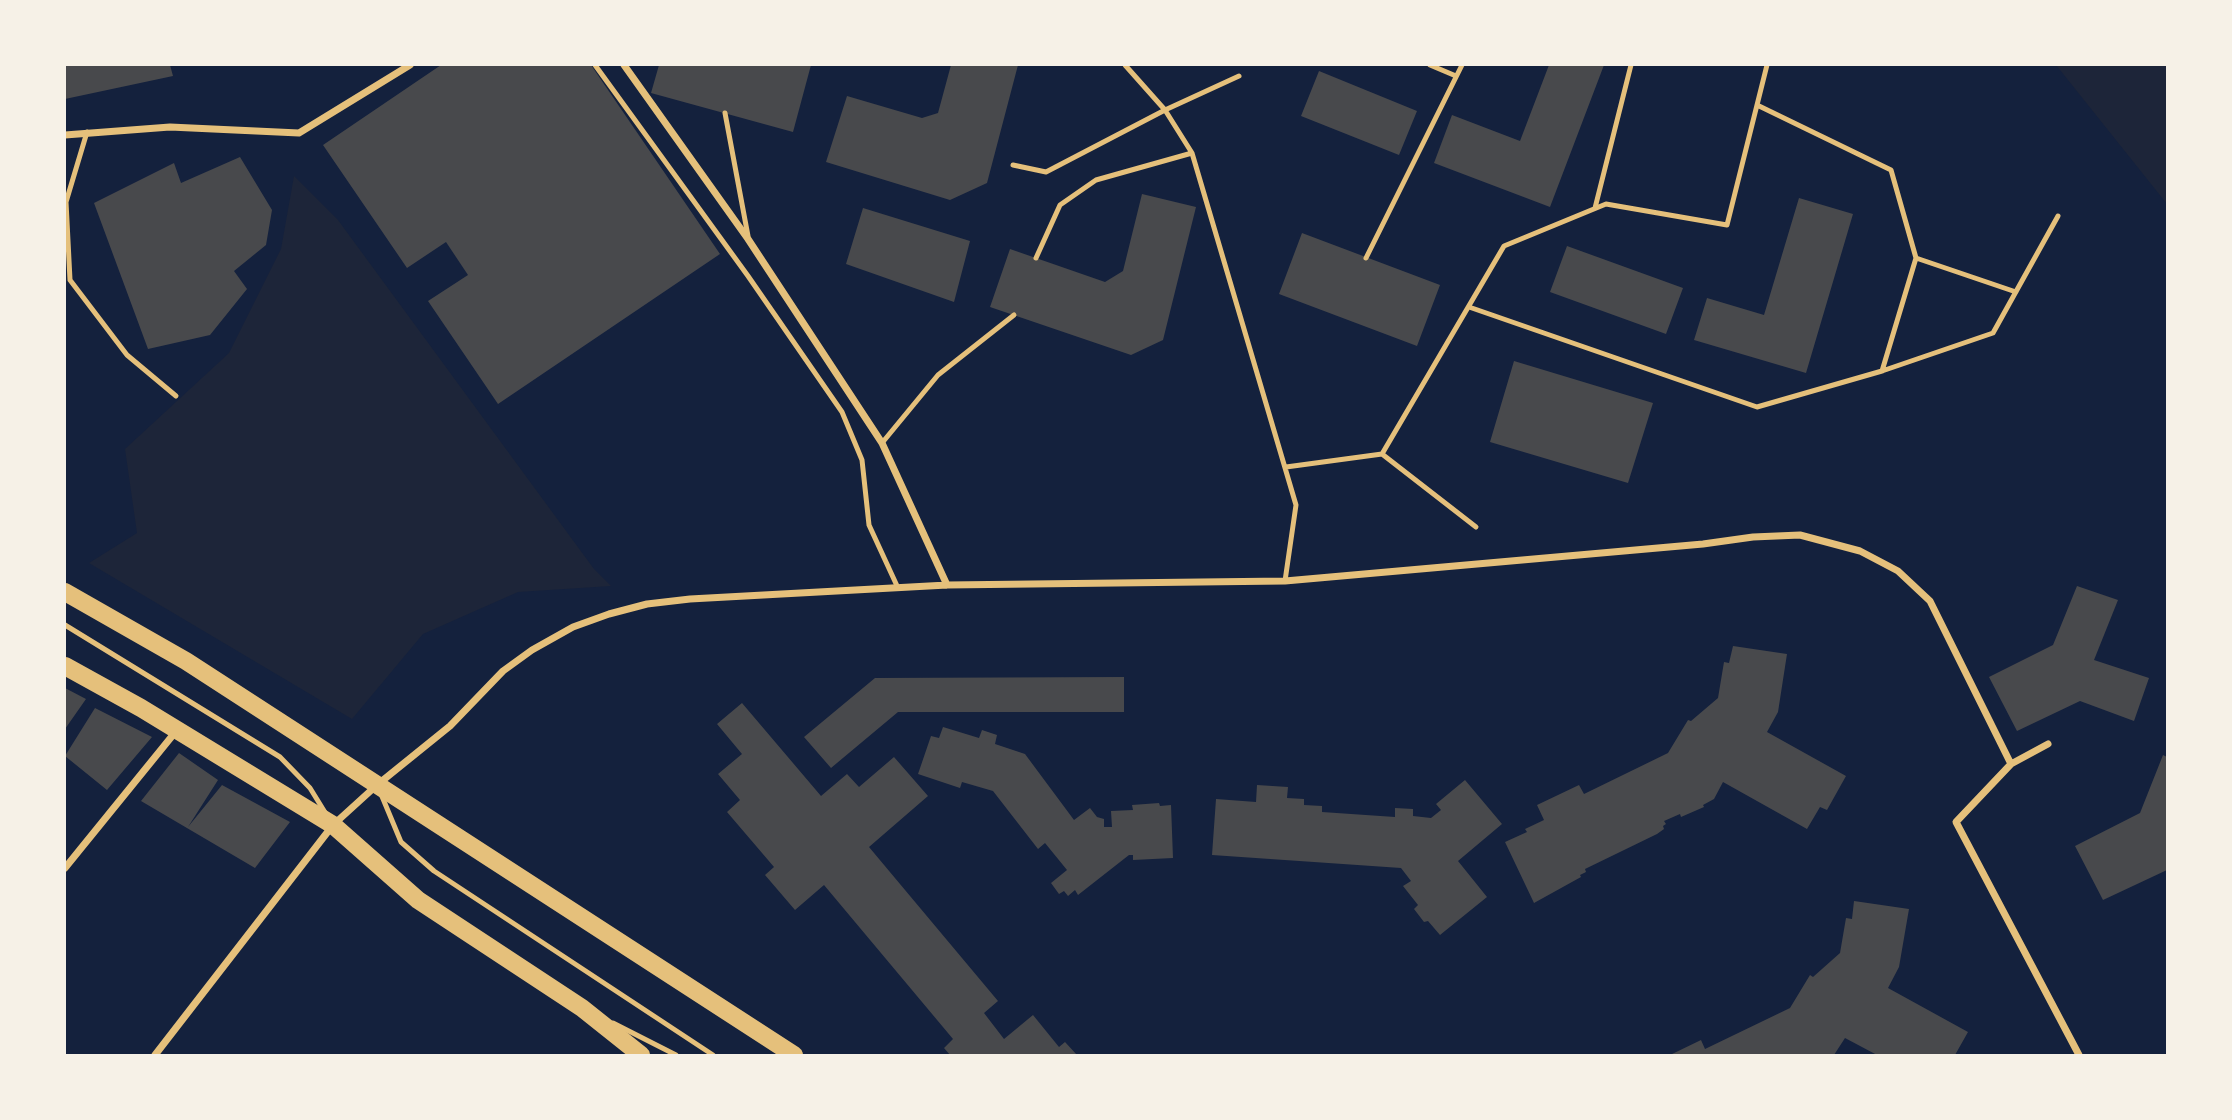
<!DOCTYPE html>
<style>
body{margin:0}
#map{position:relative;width:2232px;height:1120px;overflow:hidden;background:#14213d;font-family:Raleway,sans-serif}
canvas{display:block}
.frame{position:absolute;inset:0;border:66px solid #f6f1e7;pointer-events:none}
</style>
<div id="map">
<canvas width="2232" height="1120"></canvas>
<div class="frame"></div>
</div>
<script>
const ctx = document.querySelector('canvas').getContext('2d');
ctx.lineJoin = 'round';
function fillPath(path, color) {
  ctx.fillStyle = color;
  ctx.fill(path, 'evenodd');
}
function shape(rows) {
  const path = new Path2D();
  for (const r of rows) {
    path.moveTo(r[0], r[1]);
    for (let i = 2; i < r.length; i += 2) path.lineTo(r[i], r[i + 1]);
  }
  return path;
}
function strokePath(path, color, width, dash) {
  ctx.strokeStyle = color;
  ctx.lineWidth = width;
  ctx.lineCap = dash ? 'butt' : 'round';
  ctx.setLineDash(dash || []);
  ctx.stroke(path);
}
const green = shape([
 [2056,65,2167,65,2167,204],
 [294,176,338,220,594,569,611,586,518,592,423,634,352,719,89,563,137,533,125,449,229,353,281,249]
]);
const building = shape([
 [65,65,170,65,173,76,65,99],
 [441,65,591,65,720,254,498,404,428,301,468,275,446,242,407,268,323,145],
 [659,65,811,65,793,132,651,93],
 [951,65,1018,65,987,183,950,200,826,162,847,96,922,118,938,113],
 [1549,65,1604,65,1550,207,1434,163,1452,115,1520,141],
 [1319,71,1417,111,1399,155,1301,116],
 [240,157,272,210,266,245,234,271,247,289,210,335,148,349,94,203,174,163,181,183],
 [1142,194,1196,207,1163,340,1131,355,990,307,1010,249,1105,282,1123,271],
 [1799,198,1853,214,1806,373,1694,340,1707,298,1764,315],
 [863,208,970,241,954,302,846,264],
 [1302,233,1440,285,1417,346,1279,294],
 [1567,246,1683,288,1666,334,1550,292],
 [1514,361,1653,403,1628,483,1490,442],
 [2077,586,2118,600,2094,660,2149,678,2134,721,2080,701,2017,731,1989,677,2053,645],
 [1733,646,1787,654,1778,712,1767,732,1846,776,1827,810,1820,807,1807,829,1723,782,1714,799,1703,805,1704,807,1681,817,1680,814,1664,821,1666,824,1663,826,1664,829,1657,834,1585,869,1586,872,1580,875,1581,877,1534,903,1505,842,1527,832,1525,829,1544,820,1537,805,1579,785,1584,794,1668,753,1688,720,1691,721,1718,698,1724,662,1729,663],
 [1124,677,1124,712,898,712,831,768,804,737,875,678],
 [65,688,86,699,65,729],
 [742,703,821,796,847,774,859,787,894,757,928,796,869,847,998,1001,984,1013,1004,1039,1033,1015,1059,1047,1065,1042,1077,1055,950,1055,944,1048,953,1039,824,885,795,910,765,875,774,867,727,812,740,800,718,774,742,754,717,724],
 [95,708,152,737,107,790,65,756],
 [943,727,979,738,982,730,997,735,995,744,1025,754,1074,820,1090,808,1097,817,1104,819,1104,827,1112,827,1111,811,1133,810,1132,805,1159,803,1160,806,1171,805,1173,858,1133,860,1133,855,1129,855,1078,895,1075,890,1068,896,1064,891,1059,894,1051,883,1067,870,1045,843,1038,849,993,791,962,782,960,788,918,774,931,736,939,738],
 [179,753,218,780,188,827,222,785,290,822,255,868,141,801],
 [2163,755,2167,757,2167,870,2103,900,2075,846,2140,813],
 [1465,780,1502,824,1458,861,1487,897,1440,935,1428,921,1424,922,1414,909,1418,905,1403,886,1411,881,1401,868,1212,855,1216,799,1256,802,1257,785,1288,787,1287,798,1304,799,1304,805,1322,806,1322,812,1395,817,1395,808,1413,809,1413,816,1431,818,1441,810,1436,804],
 [1854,901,1909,909,1899,967,1888,988,1968,1032,1955,1055,1877,1055,1845,1038,1834,1055,1670,1055,1701,1040,1705,1049,1790,1008,1810,975,1813,977,1840,953,1846,918,1852,919]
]);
const service = shape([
 [595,65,748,276,842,412,862,460,869,525,898,588],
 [1125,65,1165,110,1192,153,1296,505,1285,581],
 [1430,65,1456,76],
 [1757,105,1891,170,1916,258,1882,371],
 [725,113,748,236],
 [87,132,66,202,70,280,127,355,176,396],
 [1013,165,1046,172,1165,110,1239,76],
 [1595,208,1631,65],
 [1036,258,1060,205,1096,180,1192,153],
 [1366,258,1462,65],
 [1916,258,2016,292],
 [1469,307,1757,407,1882,371,1993,333,2058,216],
 [882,443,938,375,1014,315],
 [1382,454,1504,246,1606,204,1727,225,1767,65],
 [1286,467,1382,454,1476,527],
 [65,625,280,757,310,788,326,814],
 [381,794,401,842,434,871,713,1055],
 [613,1023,676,1055]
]);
const minor = shape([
 [624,65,748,239,882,443,947,585],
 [65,135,170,127,299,133,410,65],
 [2011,764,2048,744],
 [65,868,177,730],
 [155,1055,333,825,377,785,450,726,503,671,532,650,573,627,609,614,647,604,690,599,947,585,1285,581,1703,544,1753,537,1800,535,1860,551,1898,571,1930,601,2011,764,1956,822,2079,1055]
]);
const primary = shape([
 [65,592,186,661,794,1055],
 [65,666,141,708,333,825,418,900,582,1008,641,1055]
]);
fillPath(green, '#1d2539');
fillPath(building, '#48494c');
strokePath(service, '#e5c07b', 5);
strokePath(minor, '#e5c07b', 7);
strokePath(primary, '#e5c07b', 18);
</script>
